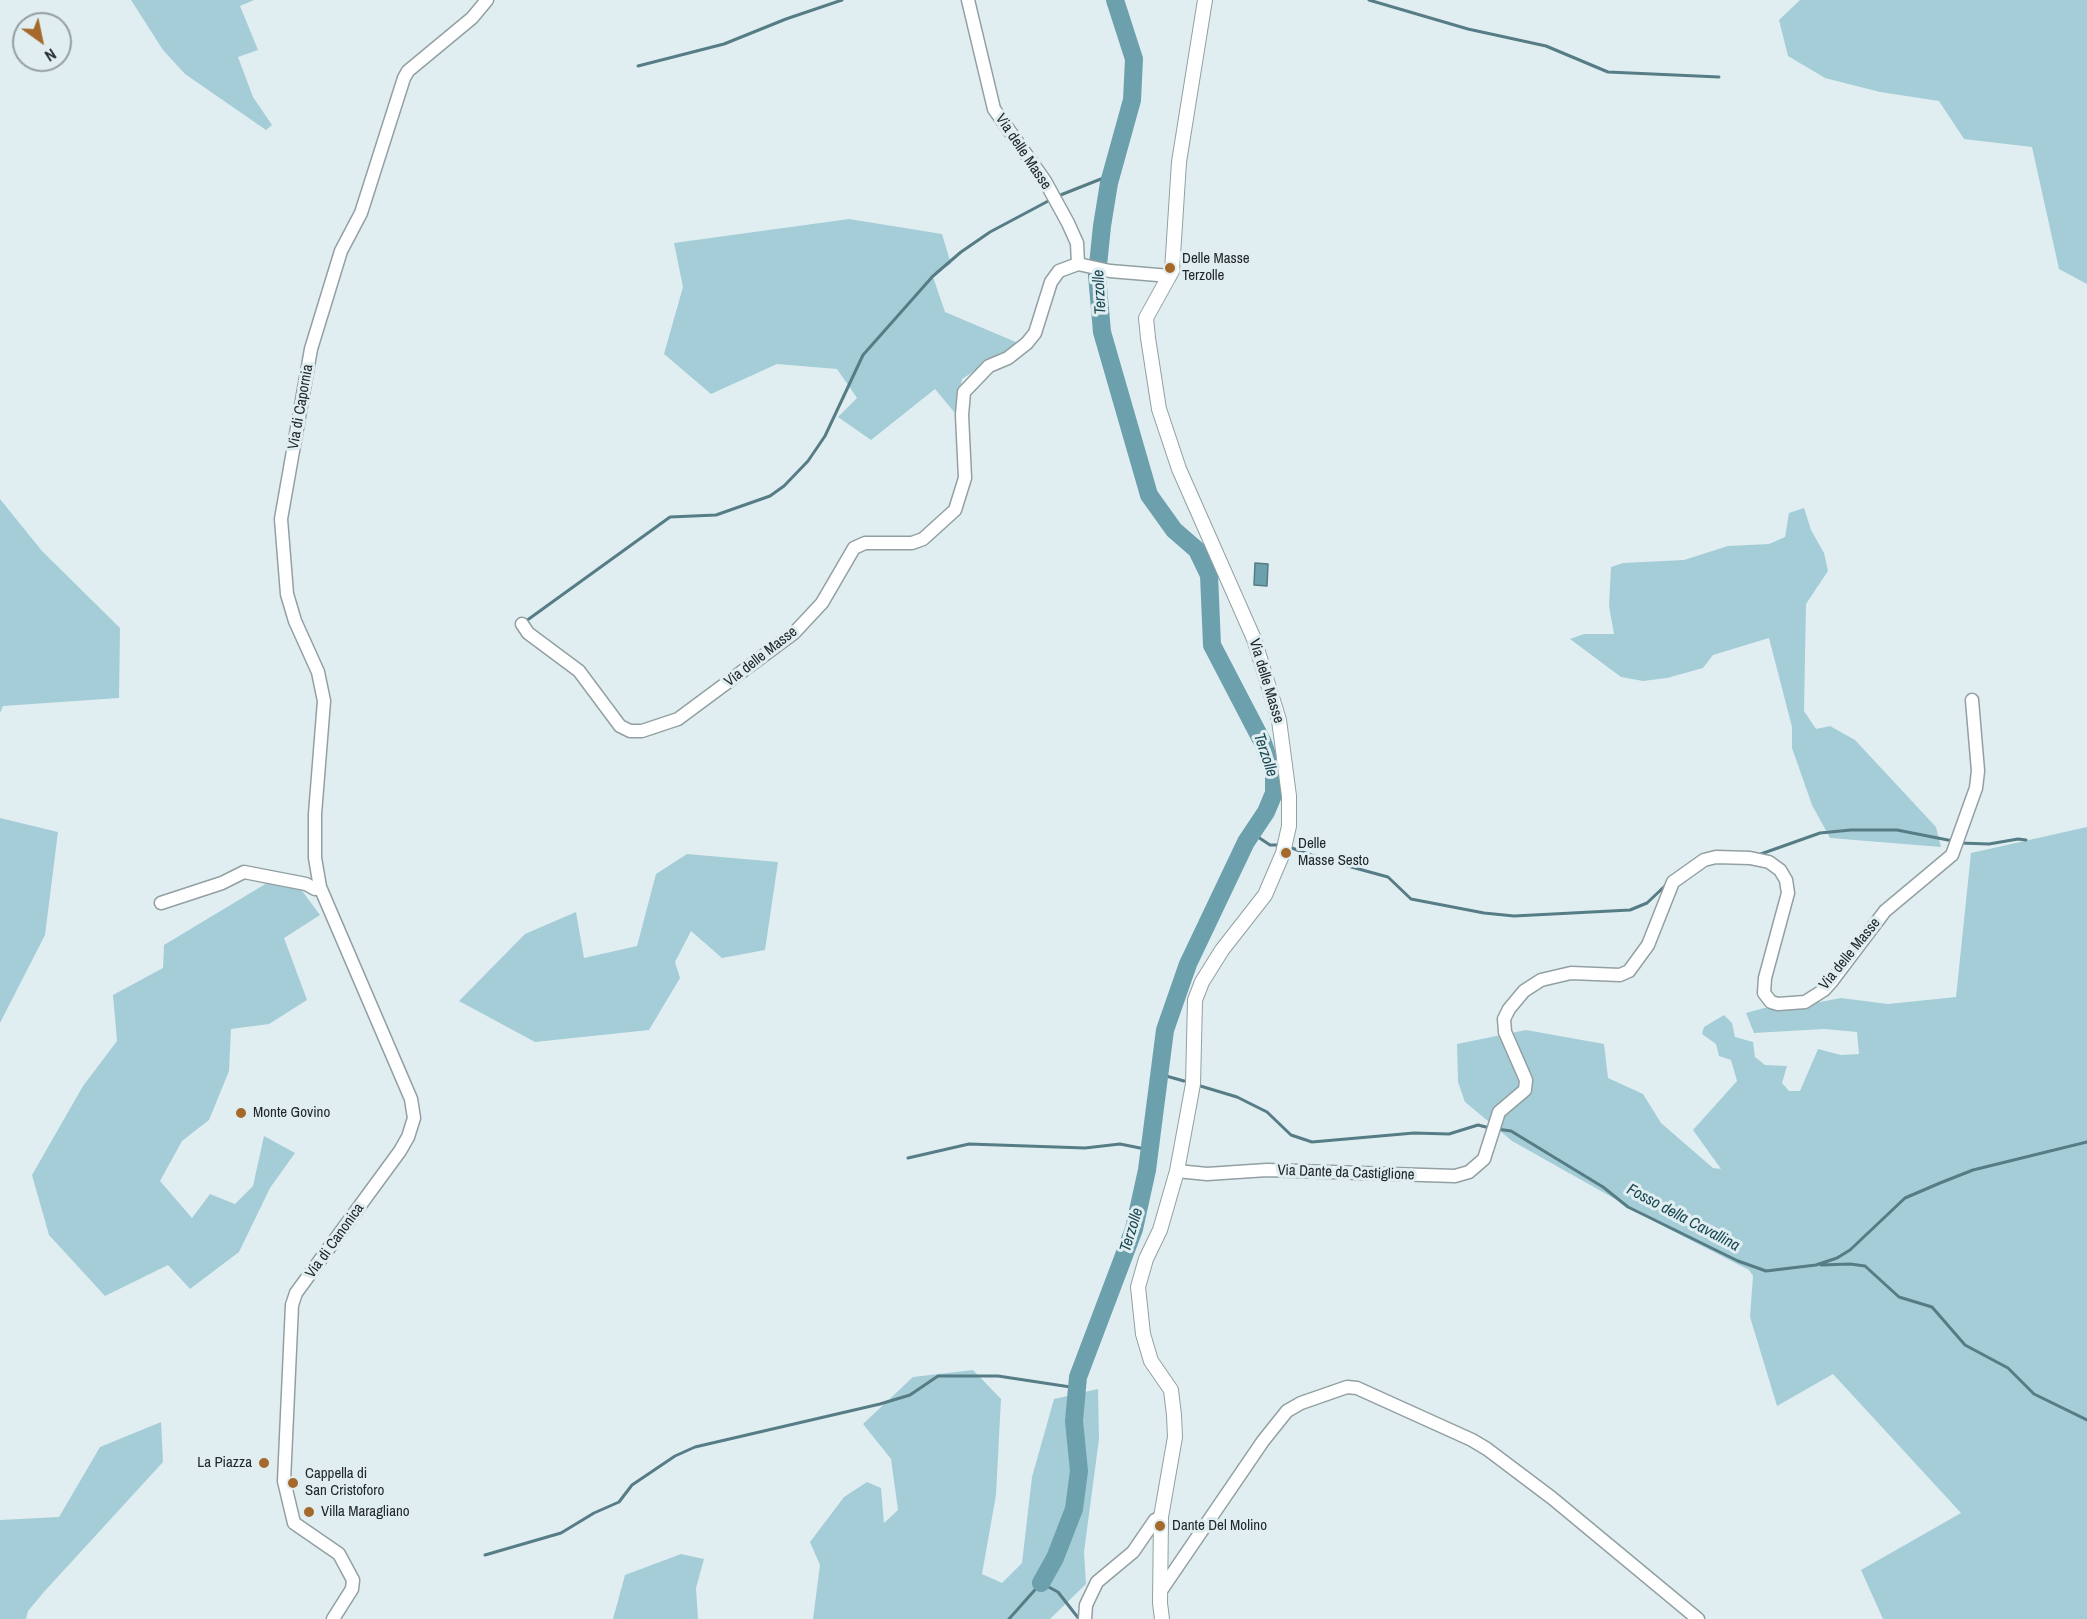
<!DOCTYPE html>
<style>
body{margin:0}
#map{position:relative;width:2087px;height:1619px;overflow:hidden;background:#e0eef2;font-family:"Archivo Narrow",sans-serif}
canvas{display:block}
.north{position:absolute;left:12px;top:12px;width:60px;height:60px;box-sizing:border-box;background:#e0eef2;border:2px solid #949fa2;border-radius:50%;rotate:147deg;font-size:16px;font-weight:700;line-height:24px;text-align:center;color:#222829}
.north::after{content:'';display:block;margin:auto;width:21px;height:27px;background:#a5692b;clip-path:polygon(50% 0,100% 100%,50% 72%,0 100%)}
</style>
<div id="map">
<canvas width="2087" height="1619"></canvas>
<div class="north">N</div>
</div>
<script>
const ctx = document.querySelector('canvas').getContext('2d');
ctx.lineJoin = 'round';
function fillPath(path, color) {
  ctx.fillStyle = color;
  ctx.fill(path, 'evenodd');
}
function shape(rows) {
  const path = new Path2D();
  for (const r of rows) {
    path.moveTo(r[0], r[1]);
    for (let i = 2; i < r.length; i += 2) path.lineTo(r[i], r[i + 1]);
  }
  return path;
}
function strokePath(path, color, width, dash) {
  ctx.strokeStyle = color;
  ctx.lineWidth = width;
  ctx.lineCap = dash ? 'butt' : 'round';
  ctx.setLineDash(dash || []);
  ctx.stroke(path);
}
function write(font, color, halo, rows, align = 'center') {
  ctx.font = font + ' "Archivo Narrow",sans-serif';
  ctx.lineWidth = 6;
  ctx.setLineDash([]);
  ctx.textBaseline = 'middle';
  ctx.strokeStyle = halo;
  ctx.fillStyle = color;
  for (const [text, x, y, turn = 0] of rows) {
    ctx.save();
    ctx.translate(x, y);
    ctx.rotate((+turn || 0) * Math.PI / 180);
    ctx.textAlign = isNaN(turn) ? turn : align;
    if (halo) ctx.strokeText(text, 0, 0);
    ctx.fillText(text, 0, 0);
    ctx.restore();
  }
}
const green = shape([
 [131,0,254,0,240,6,258,50,238,57,253,97,272,125,266,130,185,74,163,50],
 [1800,0,2087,0,2087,284,2059,269,2032,147,1964,139,1939,101,1880,92,1825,78,1788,56,1779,20],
 [849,219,942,234,951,264,932,274,945,312,1018,343,962,379,955,413,935,389,871,440,838,417,857,398,837,369,777,364,711,394,664,354,683,287,674,243],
 [0,499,42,551,120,628,119,698,3,706,0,713],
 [1804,508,1811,530,1824,553,1828,571,1806,604,1804,711,1816,729,1830,726,1855,740,1936,827,1941,847,1830,838,1812,805,1792,748,1792,727,1769,638,1713,655,1703,668,1667,678,1643,681,1621,677,1570,639,1584,634,1614,634,1609,606,1611,567,1623,563,1684,560,1728,546,1769,544,1785,537,1789,513],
 [0,818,58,832,45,935,0,1023],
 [2087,827,2087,1619,1883,1619,1861,1570,1961,1513,1833,1374,1777,1406,1750,1317,1753,1276,1749,1270,1665,1227,1512,1141,1465,1102,1458,1082,1457,1044,1526,1030,1604,1044,1608,1078,1643,1094,1661,1123,1713,1168,1721,1169,1693,1130,1737,1081,1731,1060,1719,1056,1716,1044,1702,1034,1704,1027,1724,1015,1732,1023,1735,1037,1753,1042,1755,1057,1765,1065,1787,1066,1782,1083,1789,1091,1800,1091,1818,1049,1841,1055,1859,1054,1857,1032,1824,1029,1754,1033,1746,1013,1764,1008,1799,1006,1841,998,1888,1004,1956,997,1971,853],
 [687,854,778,862,765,950,722,958,691,931,675,962,680,978,649,1030,535,1042,459,1001,525,934,576,912,584,958,637,946,656,874],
 [267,883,300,888,320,915,284,938,307,1000,269,1024,231,1029,229,1071,209,1120,182,1141,160,1181,192,1218,210,1194,235,1204,253,1186,264,1136,295,1153,270,1188,239,1252,190,1289,168,1265,105,1296,49,1235,32,1175,83,1086,117,1041,113,995,163,968,164,945],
 [973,1370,1001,1399,996,1495,982,1574,1002,1583,1022,1563,1032,1477,1054,1399,1098,1389,1099,1439,1084,1552,1086,1584,1050,1619,813,1619,820,1565,810,1542,844,1497,867,1482,881,1488,884,1523,898,1510,891,1459,863,1424,913,1377],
 [161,1422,163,1462,43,1593,28,1611,26,1619,0,1619,0,1520,59,1517,100,1447],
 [681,1554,704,1559,696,1588,698,1619,613,1619,625,1575]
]);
const water = shape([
 [1255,563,1268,564,1267,586,1254,585,1255,563]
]);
const stream = shape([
 [1369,0,1468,29,1546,46,1608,72,1719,77],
 [638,66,724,44,786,19,842,0],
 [1058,196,1111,175],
 [526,621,670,517,716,515,770,496,784,486,808,461,825,436,863,355,933,276,961,252,990,232,1052,199],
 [1252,833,1270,845,1279,845],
 [1959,843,1989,844,2018,839,2026,840],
 [1289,847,1322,859,1388,877,1411,899,1484,913,1514,916,1630,910,1647,903,1666,885],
 [1758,855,1820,833,1851,830,1897,830,1953,841],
 [1159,1074,1184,1081],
 [1197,1085,1237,1097,1267,1112,1291,1135,1312,1142,1414,1133,1449,1134,1478,1125,1490,1128],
 [1497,1129,1511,1131,1603,1187,1628,1207,1738,1261,1766,1271,1816,1265,1837,1258,1850,1250,1905,1198,1940,1183,1973,1170,2087,1142],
 [908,1158,969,1144,1085,1148,1120,1144,1150,1150],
 [1821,1265,1850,1264,1865,1266,1899,1297,1932,1307,1965,1345,2008,1368,2034,1394,2087,1420],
 [485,1555,561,1533,594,1513,619,1502,632,1485,675,1456,695,1447,880,1404,910,1395,938,1376,998,1376,1077,1388],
 [1009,1619,1041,1583,1058,1592,1079,1619]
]);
const river = shape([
 [1041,1583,1055,1558,1074,1509,1079,1471,1074,1421,1078,1377,1134,1229,1147,1170,1165,1030,1188,964,1246,842,1266,812,1274,793,1274,774,1263,743,1212,645,1209,575,1197,550,1174,530,1149,495,1102,332,1097,275,1102,226,1109,183,1132,100,1134,59,1115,0]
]);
const minor = shape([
 [968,0,994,109,1045,181,1068,223,1077,243,1078,264],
 [522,624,528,633,579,671,620,726,630,731,642,731,678,719,794,633,822,603,854,548,865,543,912,543,923,539,955,510,965,478,962,415,964,392,989,366,1008,358,1027,343,1035,333,1051,282,1059,271,1078,264,1110,271,1170,276],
 [161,903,222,883,244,872,306,884,315,889,320,887],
 [1177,1171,1207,1174,1267,1170,1455,1176,1469,1172,1484,1159,1499,1112,1525,1090,1526,1080,1505,1032,1504,1019,1509,1009,1524,991,1541,980,1571,973,1620,975,1629,971,1648,945,1673,882,1704,860,1716,857,1750,858,1769,862,1780,870,1786,880,1788,893,1765,978,1764,993,1771,1002,1778,1004,1805,1002,1824,990,1832,981,1885,911,1952,855,1976,788,1978,771,1972,700],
 [1160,1592,1263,1441,1287,1411,1301,1403,1347,1387,1357,1388,1472,1440,1487,1449,1552,1498,1698,1619],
 [333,1619,352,1589,353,1580,339,1554,294,1523,284,1481,292,1305,296,1293,400,1151,408,1137,414,1118,411,1099,320,887,315,858,315,814,324,701,318,672,295,621,287,594,281,519,311,349,341,251,361,213,404,78,408,71,472,18,487,0],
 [1085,1619,1086,1605,1097,1582,1133,1552,1155,1520,1161,1517]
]);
const tertiary = shape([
 [1162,1619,1160,1603,1161,1517,1175,1437,1174,1415,1171,1390,1151,1361,1143,1334,1138,1287,1146,1259,1160,1230,1177,1171,1193,1084,1195,1000,1202,982,1222,950,1265,895,1283,853,1289,826,1289,796,1279,720,1254,639,1179,469,1159,409,1148,338,1146,318,1172,271,1179,162,1205,0]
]);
const markers = [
 [1170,268,6,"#a5692b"],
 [1286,853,6,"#a5692b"],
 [241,1113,6,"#a5692b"],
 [264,1463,6,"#a5692b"],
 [293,1483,6,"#a5692b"],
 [309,1512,6,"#a5692b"],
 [1160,1526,6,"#a5692b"]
];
const streetNames = [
 ["Via delle Masse",1023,152,56],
 ["Via di Capornia",301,407,-80],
 ["Via delle Masse",761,657,-38],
 ["Via delle Masse",1266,681,73],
 ["Via delle Masse",1850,954,-51],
 ["Via Dante da Castiglione",1346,1173,2],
 ["Via di Canonica",335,1241,-54]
];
const poiNames = [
 ["Delle Masse",1182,259],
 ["Terzolle",1182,276],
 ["Delle",1298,844],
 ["Masse Sesto",1298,861],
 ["Monte Govino",253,1113],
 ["La Piazza",252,1463,"right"],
 ["Cappella di",305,1474],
 ["San Cristoforo",305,1491],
 ["Villa Maragliano",321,1512],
 ["Dante Del Molino",1172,1526]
];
const waterNames = [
 ["Terzolle",1100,292,-93],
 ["Terzolle",1265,755,71],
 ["Fosso della Cavallina",1683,1218,28],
 ["Terzolle",1132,1230,-73]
];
fillPath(green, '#a5cdd7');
fillPath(water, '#6ca0ac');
strokePath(water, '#567c85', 1.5);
strokePath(stream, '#567c85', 3);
strokePath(river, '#6ca0ac', 18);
strokePath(minor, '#92a0a3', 15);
strokePath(tertiary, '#92a0a3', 16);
strokePath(minor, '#fff', 12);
strokePath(tertiary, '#fff', 14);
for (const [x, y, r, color] of markers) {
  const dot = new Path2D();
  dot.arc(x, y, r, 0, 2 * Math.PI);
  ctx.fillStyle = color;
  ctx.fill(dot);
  strokePath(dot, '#e0eef2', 2);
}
write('15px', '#222829', '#e0eef2', streetNames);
write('15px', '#222829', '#e0eef2', poiNames, 'left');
write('italic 16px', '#1b4953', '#e0eef2', waterNames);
</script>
